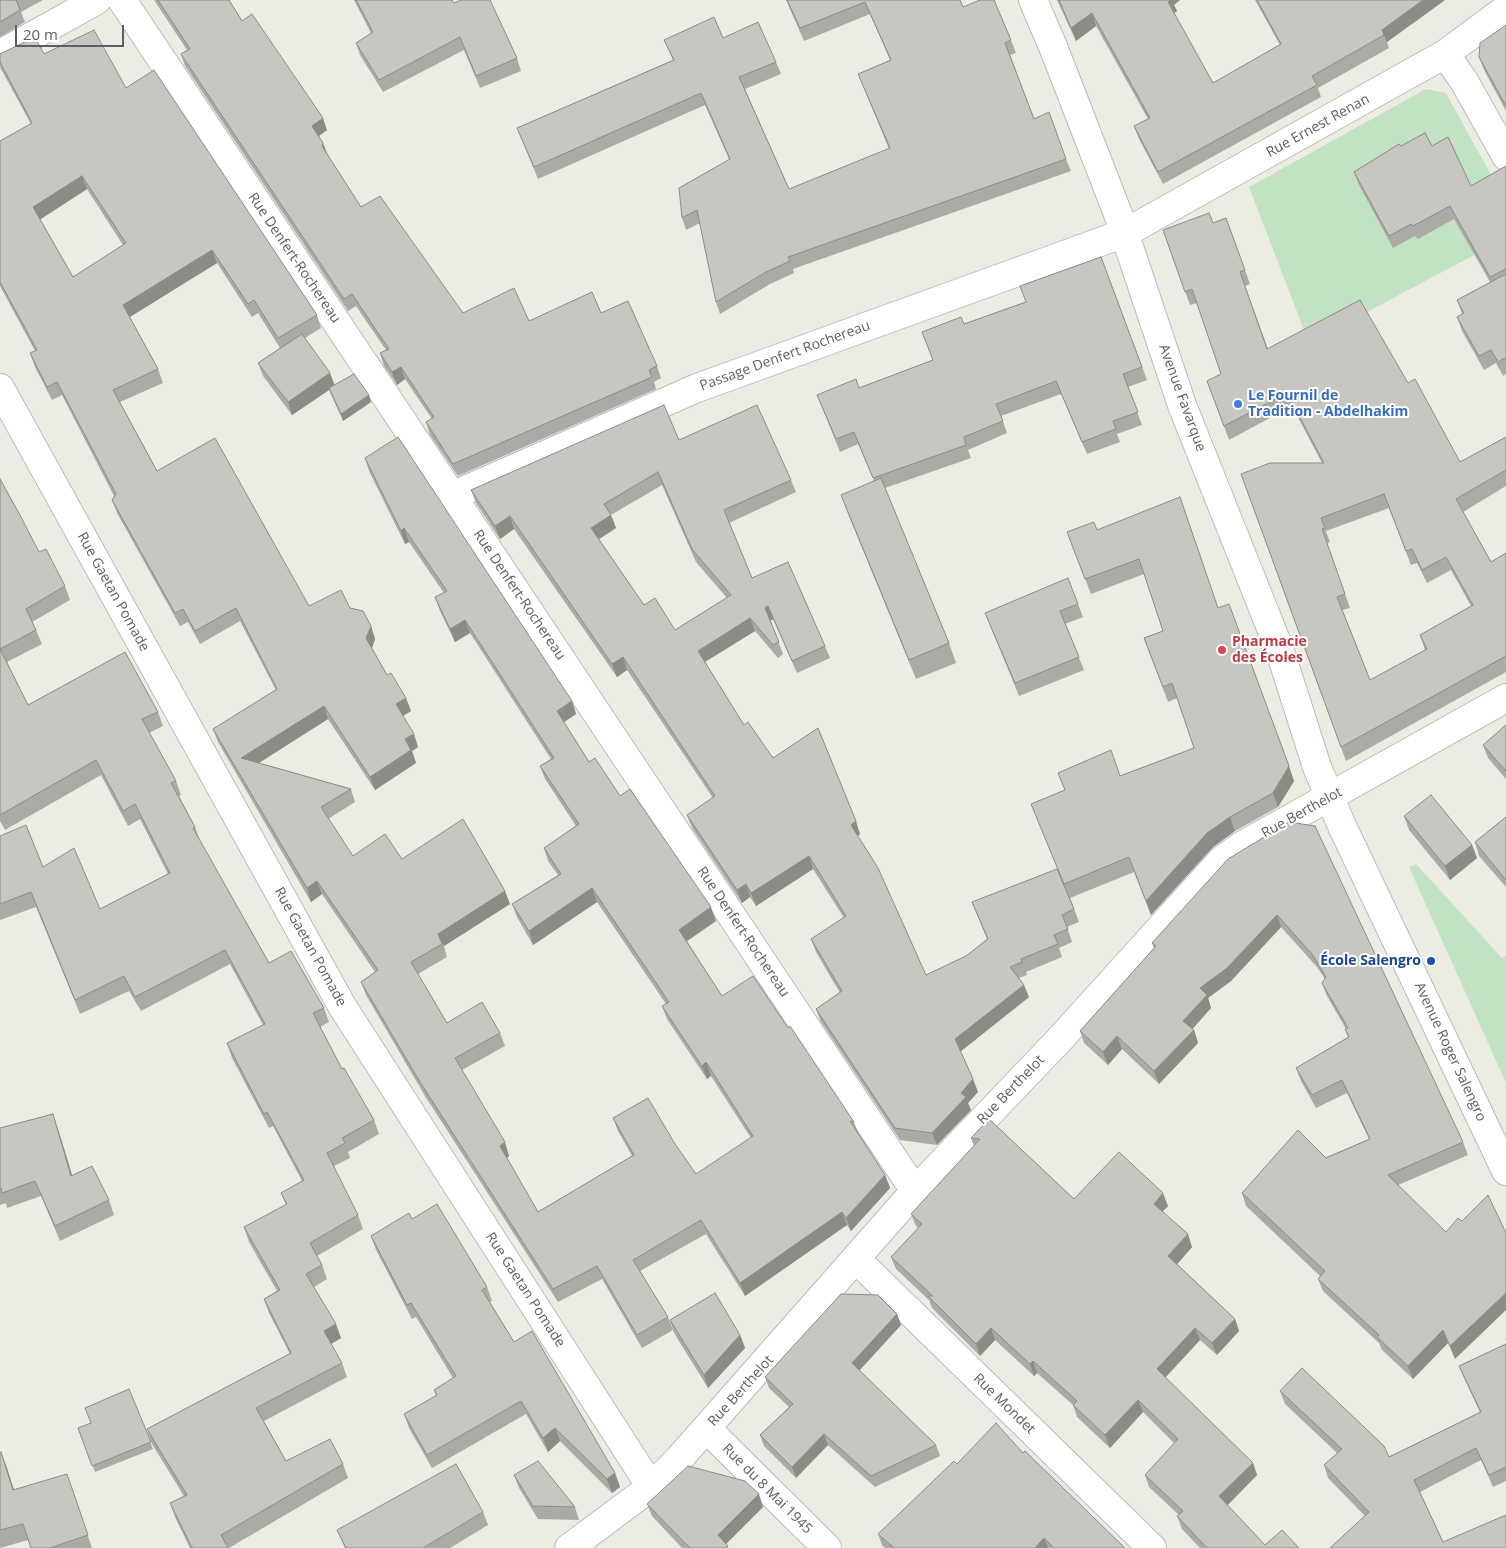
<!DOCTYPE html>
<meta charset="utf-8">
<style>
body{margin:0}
#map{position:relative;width:1506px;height:1548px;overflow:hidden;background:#edece3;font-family:"Open Sans",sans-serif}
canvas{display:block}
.scale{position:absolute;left:15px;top:25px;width:109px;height:22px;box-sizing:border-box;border:2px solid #5b5e63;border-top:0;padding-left:6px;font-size:15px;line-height:18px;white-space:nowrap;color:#5b5e63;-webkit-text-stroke:4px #fff;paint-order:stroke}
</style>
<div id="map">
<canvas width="1506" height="1548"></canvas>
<div class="scale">20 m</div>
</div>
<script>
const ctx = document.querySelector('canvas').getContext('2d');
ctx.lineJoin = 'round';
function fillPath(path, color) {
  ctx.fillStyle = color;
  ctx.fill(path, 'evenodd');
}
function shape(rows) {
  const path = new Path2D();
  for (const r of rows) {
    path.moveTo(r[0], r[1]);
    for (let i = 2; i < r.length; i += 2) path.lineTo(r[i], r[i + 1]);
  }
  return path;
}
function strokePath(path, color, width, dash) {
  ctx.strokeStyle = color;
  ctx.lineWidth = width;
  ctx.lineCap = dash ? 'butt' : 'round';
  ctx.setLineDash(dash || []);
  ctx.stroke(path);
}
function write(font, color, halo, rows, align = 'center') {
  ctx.font = font + ' "Open Sans",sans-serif';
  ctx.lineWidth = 4;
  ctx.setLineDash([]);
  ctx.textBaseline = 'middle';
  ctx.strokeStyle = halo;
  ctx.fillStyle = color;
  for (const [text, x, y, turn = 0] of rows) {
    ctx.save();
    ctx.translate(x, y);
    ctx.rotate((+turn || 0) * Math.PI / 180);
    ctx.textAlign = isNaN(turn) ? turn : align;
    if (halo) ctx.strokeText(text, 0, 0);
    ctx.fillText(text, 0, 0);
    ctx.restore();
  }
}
const green = shape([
 [1426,89,1446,93,1506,202,1506,238,1309,343,1249,187],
 [1416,864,1502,958,1506,956,1506,1083,1409,867]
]);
const minor = shape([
 [122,0,915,1191],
 [1033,0,1054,49,1118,214,1182,405,1279,648,1317,767,1342,826,1506,1171],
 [0,54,97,0],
 [1445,54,1464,81,1506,156],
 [0,388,342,1006,651,1487],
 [452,496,697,388,1125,233,1445,54,1506,9],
 [857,1260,1152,1548],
 [707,1429,827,1548],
 [569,1548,651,1487,678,1460,915,1191,1061,1038,1222,860,1243,845,1506,698]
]);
const wall = shape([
 [0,0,43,0,21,12,25,22,0,37],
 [154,0,229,0,242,21,327,130,319,136,323,143,328,156,361,207,463,313,529,321,601,313,657,366,661,378,654,382,656,389,458,476,430,435,426,422,432,419,405,379,397,385,384,366,380,353,386,350,356,306,348,311,185,66,181,54,187,50],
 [354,0,452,0,454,3,517,58,521,71,480,88,464,50,383,92,360,55,356,43,371,33],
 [786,0,960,0,963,7,1011,40,1016,53,1010,55,1034,119,1066,159,1071,171,793,269,794,273,770,284,720,314,716,302,700,223,686,230,682,218,729,159,705,105,538,179,517,128,673,60,664,40,723,38,776,62,781,74,745,89,789,189,889,149,858,74,890,60,870,14,804,41],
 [1057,0,1180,0,1174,5,1177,11,1174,13,1213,83,1280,45,1255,0,1445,0,1387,42,1389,48,1318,88,1321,97,1163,184,1139,139,1134,126,1148,119,1096,26,1076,41],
 [1506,25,1506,111,1484,70,1479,57],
 [0,54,44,54,126,88,317,315,321,328,305,338,330,373,334,385,369,395,371,402,343,421,329,390,292,415,263,376,258,363,280,348,258,313,252,317,217,263,130,317,158,369,163,383,120,402,157,471,309,606,350,608,371,626,375,639,372,648,387,675,411,711,403,716,418,747,412,751,416,763,375,790,328,719,259,763,351,789,355,802,328,819,353,856,402,859,510,904,444,946,447,957,418,974,447,1023,500,1033,505,1046,462,1070,509,1156,507,1158,538,1212,632,1156,618,1131,613,1118,675,1144,696,1174,751,1138,711,1076,707,1079,667,1019,662,1006,666,1004,597,902,533,945,517,917,512,904,558,875,548,861,544,848,576,826,545,779,540,766,551,759,470,633,455,642,440,611,435,597,444,593,409,542,405,544,369,471,365,458,572,701,576,714,564,722,589,762,620,796,716,921,687,941,722,996,788,1028,854,1122,859,1135,885,1175,890,1188,851,1231,847,1225,745,1296,706,1234,640,1271,668,1317,673,1330,642,1348,602,1279,558,1302,425,1096,366,995,361,982,375,972,322,894,311,902,218,742,213,729,276,690,240,621,200,644,188,622,180,626,117,513,112,500,114,496,62,395,52,400,35,367,30,353,35,351,0,286,0,141,31,124,1,69,0,66],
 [87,189,123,245,73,277,40,219],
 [1401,146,1432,146,1471,186,1506,166,1506,374,1503,376,1496,363,1484,370,1462,331,1457,317,1462,314,1457,300,1490,282,1454,219,1418,239,1415,236,1393,248,1359,185,1354,172],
 [1226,218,1250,284,1245,286,1268,349,1408,383,1460,462,1506,437,1506,486,1463,512,1491,562,1506,553,1506,672,1346,761,1241,474,1322,463,1292,406,1229,440,1207,381,1221,374,1197,303,1190,305,1163,230,1213,223],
 [1389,508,1411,565,1417,563,1427,583,1451,570,1471,606,1420,635,1425,650,1370,680,1342,610,1350,608,1327,543,1330,542,1326,531],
 [1101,257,1147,380,1128,387,1142,425,1117,434,1120,442,1087,454,1061,394,1001,416,1007,433,968,450,971,458,885,488,949,643,956,663,916,679,848,514,841,495,874,481,858,444,840,452,817,395,859,388,933,360,922,332,964,324,1026,302],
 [679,440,791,480,796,492,729,523,752,578,825,646,830,658,797,673,773,619,770,621,783,654,778,658,755,631,705,662,744,725,773,758,860,834,858,836,926,975,966,956,987,939,972,902,1058,869,1031,804,1065,790,1058,773,1120,776,1194,748,1177,698,1168,702,1144,638,1163,631,1144,574,1091,594,1067,532,1097,530,1218,608,1294,781,1278,807,1235,831,1213,847,1151,915,1134,872,1070,898,1079,922,1067,927,1072,942,1059,948,1062,957,1026,972,1027,975,1019,978,1029,997,961,1051,978,1092,968,1103,971,1110,937,1145,900,1140,821,1022,816,1009,840,993,816,952,811,939,844,918,813,869,756,906,750,897,742,903,692,828,687,815,713,798,627,670,617,677,514,529,500,539,476,503,471,490],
 [662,485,696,562,727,598,675,630,644,605,599,539,616,528,611,515],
 [0,479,39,552,65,586,70,600,32,622,36,630,42,644,7,662,28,705,158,712,163,726,149,733,176,781,181,795,179,796,195,827,200,841,269,963,324,1008,329,1022,320,1027,342,1069,374,1120,379,1134,348,1152,350,1158,334,1166,358,1215,363,1229,317,1256,322,1265,327,1279,314,1287,341,1338,331,1344,342,1363,347,1377,264,1421,286,1461,343,1464,348,1478,229,1548,190,1548,175,1517,170,1503,184,1496,152,1444,147,1429,290,1354,269,1313,264,1299,277,1291,249,1242,244,1227,286,1205,281,1193,302,1181,273,1126,269,1128,232,1058,227,1043,263,1025,230,964,141,1011,129,991,80,1014,36,907,0,920,0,836,100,909,168,874,140,819,128,826,101,775,5,830,0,821],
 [1078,604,1083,617,1065,624,1084,670,1019,696,985,613],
 [1506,725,1506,779,1488,758,1483,745],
 [1404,816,1472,845,1477,858,1450,880,1409,830],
 [1506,817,1506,887,1479,856,1475,842],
 [1289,822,1463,1142,1468,1155,1398,1185,1455,1359,1448,1343,1413,1379,1382,1350,1379,1343,1323,1291,1318,1279,1320,1276,1246,1206,1242,1193,1369,1139,1347,1093,1316,1108,1301,1081,1296,1068,1348,1037,1345,1029,1346,1029,1327,996,1322,983,1325,979,1317,967,1281,927,1231,981,1208,998,1211,1008,1192,1029,1194,1030,1198,1043,1159,1084,1122,1049,1108,1065,1084,1043,1080,1031,1154,948,1152,943],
 [989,1119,1074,1199,1168,1206,1162,1211,1192,1247,1177,1264,1235,1319,1239,1331,1217,1355,1200,1340,1165,1378,1253,1463,1257,1475,1227,1505,1265,1545,1299,1548,1200,1548,1182,1529,1177,1516,1179,1515,1149,1487,1145,1475,1174,1443,1143,1412,1110,1448,1077,1417,1073,1405,1037,1373,1034,1376,995,1340,980,1356,932,1308,929,1300,896,1269,891,1257,918,1228,916,1226,911,1214,974,1146,971,1138],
 [0,1128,58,1129,72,1175,109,1200,114,1215,60,1241,41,1196,7,1208,6,1203,0,1205],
 [412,1219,487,1287,492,1301,490,1302,514,1342,615,1473,620,1487,612,1493,560,1441,548,1452,526,1414,432,1468,409,1428,404,1414,436,1396,434,1390,453,1378,416,1317,412,1319,376,1250,371,1236],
 [897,1314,901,1325,859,1371,936,1445,940,1456,875,1487,828,1445,796,1478,764,1446,760,1435,789,1407,769,1388,765,1377],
 [670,1320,740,1335,745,1348,708,1388,674,1333],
 [1506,1344,1506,1481,1493,1487,1481,1460,1420,1492,1443,1542,1506,1548,1330,1548,1365,1516,1328,1478,1324,1465,1337,1453,1285,1404,1280,1391,1389,1457,1480,1412,1464,1378,1459,1366],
 [129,1389,153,1449,95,1472,78,1428,91,1423],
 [1,1452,14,1490,73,1490,92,1548,31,1548,28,1540,0,1548,0,1453],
 [1023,1453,1125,1548,885,1548,882,1545,878,1534,957,1464],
 [514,1475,575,1507,579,1520,538,1519,519,1488],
 [647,1504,763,1507,726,1544,728,1548,682,1548,652,1516],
 [483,1512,488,1525,450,1548,345,1548,337,1530]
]);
const shadedWall = shape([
 [1170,0,1180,0,1174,5,1177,11,1173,14,1168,2],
 [1423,0,1445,0,1387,42,1382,30],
 [1092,13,1096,26,1076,41,1071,28],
 [323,118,327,130,316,138,312,126],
 [323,143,328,156,322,146],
 [82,176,87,189,38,221,33,207],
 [212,250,217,263,128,318,123,305],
 [401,367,405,379,397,385,392,372],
 [330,373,335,386,292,415,288,402],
 [369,395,371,402,343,421,341,414],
 [611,515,616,528,596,541,591,528],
 [510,516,514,529,500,539,495,526],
 [404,528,409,542,405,544,401,531],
 [768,606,773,619,770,621,765,608],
 [750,618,755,631,703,663,698,651],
 [465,620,470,633,455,642,450,629],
 [371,626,375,639,371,651,366,638],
 [623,657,627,670,617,677,612,664],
 [406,698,411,711,401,717,396,704],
 [572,701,576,714,561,724,557,711],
 [324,706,328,719,246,771,241,758],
 [414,734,418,747,412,751,416,763,375,790,370,777,405,739],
 [1289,766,1294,781,1278,807,1273,793],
 [1230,817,1235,831,1213,847,1151,915,1146,901,1207,833],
 [856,821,860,834,856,838,851,825],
 [1472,845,1477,858,1450,880,1445,866],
 [809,856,813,869,756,906,751,893],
 [317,881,322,894,311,902,307,888],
 [746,884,750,897,742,903,737,890],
 [592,888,597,902,533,945,529,931],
 [505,891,510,904,444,946,438,934],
 [711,907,716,921,684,943,679,930],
 [1277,915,1281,927,1231,981,1208,998,1211,1008,1188,1034,1183,1021,1200,988],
 [1024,985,1029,997,960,1052,955,1039],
 [1194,1030,1198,1043,1159,1084,1154,1071],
 [1117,1036,1122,1049,1108,1065,1103,1052],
 [706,1062,711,1076,707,1079,702,1066],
 [973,1079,978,1092,968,1103,971,1110,937,1145,932,1133,961,1093],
 [53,1114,58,1129,77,1191,71,1176],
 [505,1142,509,1156,505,1159,500,1146],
 [885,1175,890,1188,851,1231,846,1218],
 [1163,1193,1168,1206,1158,1216,1154,1204],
 [842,1212,847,1225,745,1296,740,1283],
 [1188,1234,1192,1247,1173,1269,1168,1256],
 [1506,1293,1506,1310,1455,1359,1450,1346],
 [897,1314,901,1325,856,1374,852,1363],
 [1235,1319,1239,1331,1217,1355,1212,1343],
 [336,1324,341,1338,329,1345,324,1331],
 [991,1328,995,1340,980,1356,976,1344],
 [1195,1328,1200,1340,1161,1382,1157,1369],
 [1443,1330,1448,1343,1413,1379,1408,1366],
 [740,1335,745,1348,708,1388,704,1375],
 [1033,1361,1037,1373,1034,1376,1030,1364],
 [1138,1400,1143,1412,1110,1448,1105,1435],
 [555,1428,560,1441,548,1452,543,1438],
 [824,1434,828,1445,796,1478,792,1467],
 [1,1452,7,1468,19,1506,13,1490],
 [1253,1463,1257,1475,1224,1509,1219,1496],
 [615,1473,620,1487,612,1493,607,1479],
 [759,1494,763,1507,722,1548,718,1535],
 [1044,1538,1048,1548,1035,1548]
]);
const building = shape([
 [0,0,16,0,20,10,0,22,0,0],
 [158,0,229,0,242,21,252,14,323,118,312,126,323,143,322,146,361,207,380,196,463,313,514,288,529,321,592,292,601,313,628,301,657,366,649,370,652,377,453,464,426,422,434,417,401,367,392,372,380,353,389,349,352,294,344,299,181,54,190,49,158,0],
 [356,0,452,0,454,3,461,0,490,0,517,58,476,76,460,37,379,80,356,43,373,32,356,0],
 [787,0,960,0,963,7,980,0,994,0,1011,40,1005,43,1034,119,1049,112,1066,159,788,257,790,261,766,272,716,302,697,210,682,218,679,188,730,159,701,93,534,167,517,128,674,60,664,40,714,17,723,38,758,22,776,62,739,77,789,189,890,148,858,74,891,60,865,2,800,28,787,0],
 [1059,0,1170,0,1168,2,1213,83,1281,44,1257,0,1423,0,1382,30,1384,35,1312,76,1317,85,1158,172,1134,126,1150,118,1092,13,1071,28,1059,0],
 [1506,25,1506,106,1479,57,1480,43,1506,25],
 [94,30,126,88,154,70,317,315,278,338,254,300,248,304,212,250,123,305,158,369,113,390,157,471,215,438,309,606,341,590,350,608,363,611,371,626,366,638,387,675,391,673,406,698,396,704,414,734,405,739,411,750,370,777,324,706,241,758,351,789,321,807,353,856,385,834,402,859,463,819,505,891,438,934,442,944,411,962,447,1023,482,1002,500,1033,455,1058,505,1142,500,1146,538,1212,634,1155,613,1118,648,1098,675,1144,696,1174,753,1136,706,1062,702,1066,662,1006,669,1002,592,888,529,931,512,904,561,874,544,848,579,824,540,766,554,758,465,620,450,629,435,597,447,591,404,528,401,531,365,458,398,437,572,701,557,711,589,762,595,758,620,796,630,789,711,907,679,930,722,996,753,976,788,1028,790,1026,854,1122,850,1121,885,1175,846,1218,842,1212,740,1283,701,1220,633,1260,668,1317,637,1335,597,1266,553,1289,420,1082,361,982,378,970,317,881,307,888,213,729,277,689,236,608,195,631,183,609,175,613,112,500,116,494,57,382,47,387,30,353,37,350,0,282,0,141,32,123,0,62,0,54,35,37,44,54,94,30],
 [82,176,126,243,73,277,33,207,82,176],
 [1425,133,1432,146,1448,137,1471,186,1506,166,1506,269,1490,277,1450,206,1413,226,1411,224,1389,236,1354,172,1399,144,1401,146,1425,133],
 [1209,213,1213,223,1226,218,1245,270,1240,272,1267,349,1360,300,1408,383,1415,379,1460,462,1506,437,1506,470,1456,499,1491,562,1506,553,1506,656,1341,747,1241,474,1270,463,1324,463,1287,393,1224,426,1207,381,1221,374,1192,289,1185,292,1163,230,1209,213],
 [1384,494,1406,551,1412,549,1422,570,1446,557,1473,605,1420,635,1427,649,1370,680,1337,597,1345,594,1322,529,1325,528,1321,518,1384,494],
 [1101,257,1142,367,1123,374,1138,412,1113,421,1116,429,1082,442,1056,381,996,404,1003,421,964,437,966,445,873,478,854,432,836,439,817,395,856,379,859,388,933,360,922,332,961,317,964,324,1026,302,1020,286,1101,257],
 [1506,274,1506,360,1505,358,1498,362,1491,350,1479,356,1457,317,1464,313,1457,300,1506,274],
 [302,334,330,373,288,402,258,363,302,334],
 [354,374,369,395,341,414,329,388,354,374],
 [664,405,679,440,757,405,791,480,724,510,752,578,788,562,825,646,792,661,768,606,765,608,779,642,773,645,750,618,698,651,744,725,748,722,773,758,818,728,856,821,851,825,878,868,926,975,966,956,988,939,972,902,1057,869,1074,909,1062,915,1068,929,1054,935,1058,944,1021,959,1022,962,1010,967,1024,985,955,1039,973,1079,961,1093,966,1097,932,1133,895,1128,816,1009,842,991,811,939,846,916,809,856,751,893,746,884,737,890,687,815,715,796,623,657,612,664,510,516,495,526,471,490,664,405],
 [658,472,692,549,731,595,675,630,655,598,644,605,591,528,611,515,604,504,658,472],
 [881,478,949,643,909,660,841,495,881,478],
 [0,479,21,517,39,552,46,549,65,586,26,609,36,630,0,649,0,479],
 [1180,497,1218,608,1229,604,1289,766,1273,793,1230,817,1207,833,1146,901,1129,857,1064,884,1031,804,1065,790,1058,773,1111,750,1120,776,1194,748,1172,683,1163,687,1144,638,1163,631,1139,559,1085,579,1067,532,1094,522,1097,530,1180,497],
 [1068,578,1078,604,1060,611,1079,657,1015,683,985,613,1068,578],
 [0,649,28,705,125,652,158,712,142,719,176,781,171,783,195,827,193,828,269,963,291,951,324,1008,313,1013,342,1069,344,1068,374,1120,342,1138,345,1143,327,1153,358,1215,310,1243,322,1265,306,1274,336,1324,324,1331,342,1363,256,1408,286,1461,330,1439,343,1464,221,1535,228,1548,192,1548,170,1503,187,1495,147,1429,291,1353,264,1299,280,1290,244,1227,287,1204,281,1193,304,1180,267,1112,264,1114,227,1043,265,1024,225,950,135,997,124,976,75,1000,31,892,0,904,0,836,26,825,43,867,74,848,100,909,170,873,135,804,123,811,96,760,0,815,0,649],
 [1506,725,1506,771,1483,745,1506,725],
 [1431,795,1472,845,1445,866,1404,816,1431,795],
 [1506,817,1506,880,1475,842,1506,817],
 [1289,822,1315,826,1463,1142,1388,1175,1446,1232,1458,1218,1462,1221,1488,1195,1506,1233,1506,1293,1450,1346,1443,1330,1408,1366,1377,1337,1379,1335,1318,1279,1325,1271,1242,1193,1298,1130,1326,1158,1370,1139,1342,1080,1312,1095,1296,1068,1349,1037,1345,1029,1348,1028,1322,983,1326,977,1312,954,1277,915,1227,968,1200,988,1207,995,1183,1021,1194,1030,1154,1071,1117,1036,1103,1052,1080,1031,1156,946,1152,943,1228,859,1289,822],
 [53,1114,71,1176,92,1166,109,1200,55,1226,35,1181,2,1193,1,1188,0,1188,0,1128,53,1114],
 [989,1119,1074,1199,1119,1152,1163,1193,1154,1204,1188,1234,1168,1256,1235,1319,1212,1343,1195,1328,1157,1369,1253,1463,1219,1496,1265,1545,1282,1530,1299,1548,1207,1548,1177,1516,1183,1511,1145,1475,1178,1439,1138,1400,1105,1435,1073,1405,1077,1401,1033,1361,1030,1364,991,1328,976,1344,928,1296,933,1296,891,1257,922,1224,911,1214,980,1139,971,1138,989,1119],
 [437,1204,487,1287,482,1290,514,1342,532,1331,615,1473,607,1479,555,1428,543,1438,521,1401,427,1455,404,1414,437,1395,434,1390,456,1376,411,1303,407,1305,371,1236,409,1213,412,1219,437,1204],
 [715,1293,740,1335,704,1375,670,1320,715,1293],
 [841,1294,878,1295,897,1314,852,1363,936,1445,871,1476,824,1434,792,1467,760,1435,793,1404,765,1377,841,1294],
 [1506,1344,1506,1467,1489,1475,1476,1448,1414,1480,1443,1542,1506,1515,1506,1548,1330,1548,1369,1512,1324,1465,1342,1449,1280,1391,1302,1368,1384,1446,1389,1457,1481,1412,1459,1366,1506,1344],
 [129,1389,151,1442,92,1466,78,1428,91,1423,85,1408,129,1389],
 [996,1423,1023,1453,1025,1451,1125,1548,1054,1548,1044,1538,1035,1548,894,1548,878,1534,954,1461,957,1464,996,1423],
 [1,1452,13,1490,67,1474,88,1535,50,1548,31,1548,23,1524,0,1530,0,1453,1,1452],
 [538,1461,575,1507,533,1506,514,1475,538,1461],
 [456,1464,483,1512,423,1548,346,1548,337,1530,456,1464],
 [688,1466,745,1481,759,1494,718,1535,728,1546,725,1548,690,1548,647,1504,688,1466]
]);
const markers = [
 [1238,404,5,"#3f7fe0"],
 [1222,650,5,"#e0444e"],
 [1431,961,5,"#1a4fb4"]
];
const streetNames = [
 ["Rue Ernest Renan",1318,126,-29],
 ["Rue Denfert-Rochereau",294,258,56],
 ["Passage Denfert Rochereau",785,356,-20],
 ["Avenue Favarque",1182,398,70],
 ["Rue Gaetan Pomade",113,592,61],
 ["Rue Denfert-Rochereau",519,595,56],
 ["Rue Berthelot",1302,813,-29],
 ["Rue Denfert-Rochereau",743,932,56],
 ["Rue Gaetan Pomade",310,947,61],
 ["Avenue Roger Salengro",1450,1052,65],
 ["Rue Berthelot",1011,1090,-46],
 ["Rue Gaetan Pomade",525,1290,57],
 ["Rue Berthelot",741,1391,-48],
 ["Rue Mondet",1004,1404,44],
 ["Rue du 8 Mai 1945",767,1489,45]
];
const shopNames = [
 ["Le Fournil de",1248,396],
 ["Tradition - Abdelhakim",1248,412]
];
const healthNames = [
 ["Pharmacie",1232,642],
 ["des Écoles",1232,658]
];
const transitNames = [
 ["École Salengro",1421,961]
];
fillPath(green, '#c1e3c4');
strokePath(minor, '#b8babf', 30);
strokePath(minor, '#fff', 28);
fillPath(wall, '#acaaa5');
fillPath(shadedWall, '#8c8b86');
fillPath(building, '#c8c6c0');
strokePath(building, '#8c8b86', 1);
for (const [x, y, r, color] of markers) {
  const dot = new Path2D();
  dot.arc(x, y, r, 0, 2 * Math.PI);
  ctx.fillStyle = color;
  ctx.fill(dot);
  strokePath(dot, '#fff', 2);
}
write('14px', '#5b5e63', '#fff', streetNames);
write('bold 14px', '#366cbe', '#fff', shopNames, 'left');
write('bold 14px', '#be3a42', '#fff', healthNames, 'left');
write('bold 14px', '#164399', '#fff', transitNames, 'right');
</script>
